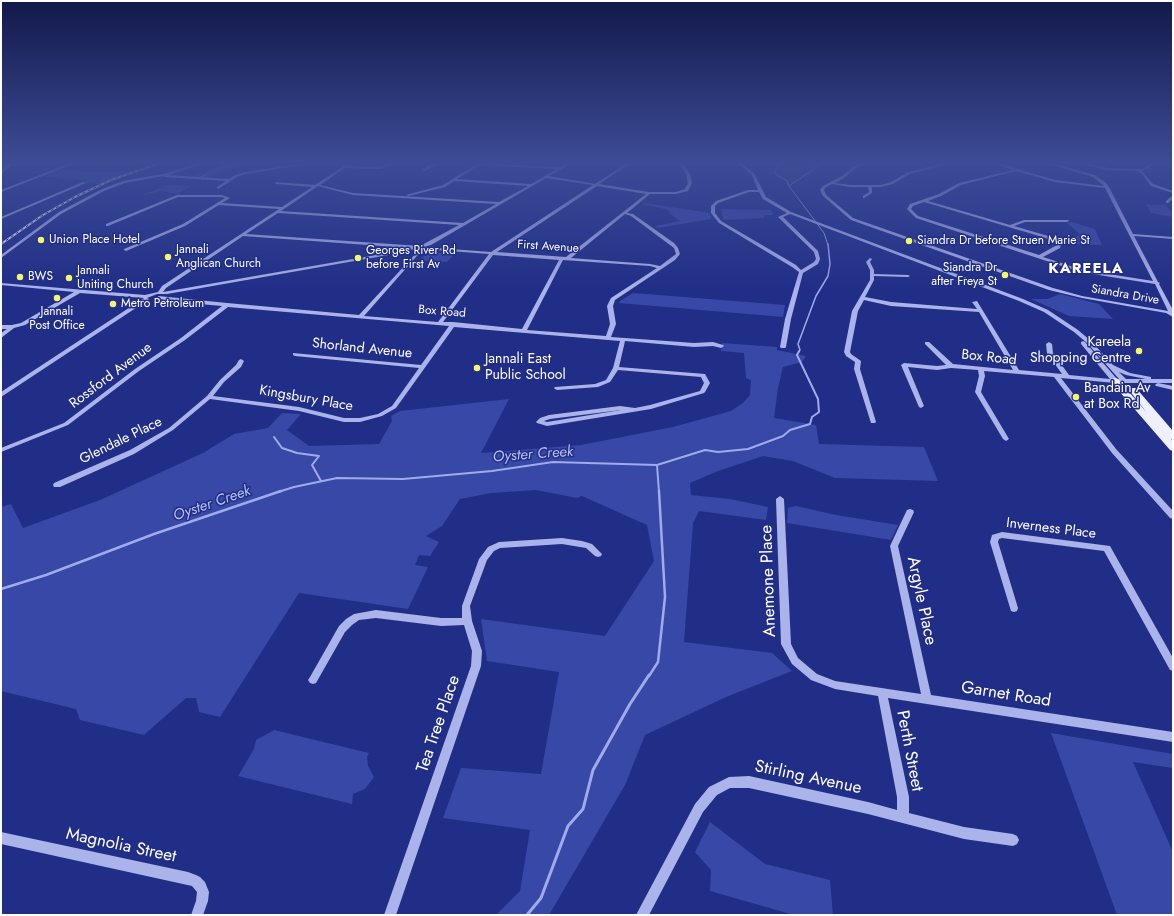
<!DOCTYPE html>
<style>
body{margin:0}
#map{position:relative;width:1174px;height:916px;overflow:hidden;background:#212e87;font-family:Jost,sans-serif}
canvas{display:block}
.frame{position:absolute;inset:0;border:2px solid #fff;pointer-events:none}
</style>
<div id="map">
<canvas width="1174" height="916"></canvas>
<div class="frame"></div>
</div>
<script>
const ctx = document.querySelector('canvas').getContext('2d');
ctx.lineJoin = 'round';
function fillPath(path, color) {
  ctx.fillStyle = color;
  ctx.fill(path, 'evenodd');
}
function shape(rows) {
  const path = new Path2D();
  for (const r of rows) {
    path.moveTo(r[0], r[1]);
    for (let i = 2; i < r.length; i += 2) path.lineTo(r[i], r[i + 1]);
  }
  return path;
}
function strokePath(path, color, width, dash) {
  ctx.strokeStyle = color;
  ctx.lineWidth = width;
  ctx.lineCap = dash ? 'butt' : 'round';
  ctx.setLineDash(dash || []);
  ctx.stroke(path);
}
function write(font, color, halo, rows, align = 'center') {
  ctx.font = font + ' Jost,sans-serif';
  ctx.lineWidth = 3;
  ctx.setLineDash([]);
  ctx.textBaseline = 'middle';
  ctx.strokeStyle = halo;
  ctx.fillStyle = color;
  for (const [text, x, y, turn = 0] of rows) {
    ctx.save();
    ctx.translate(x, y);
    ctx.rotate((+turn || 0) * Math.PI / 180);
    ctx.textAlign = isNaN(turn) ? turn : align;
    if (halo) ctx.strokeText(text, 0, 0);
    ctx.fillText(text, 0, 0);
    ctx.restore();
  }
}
const green = shape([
 [230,163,251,163,230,169,206,179,187,178],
 [58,169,91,172,134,171,100,184,81,183,87,180,40,176],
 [167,185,191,186,179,193,181,195,161,191,140,196],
 [1120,201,1154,205,1166,204,1165,205,1173,213,1173,217,1151,213,1146,204],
 [645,203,710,213,711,219,658,228,655,226,680,221,669,213,669,210,642,204],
 [721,209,771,210,773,215,764,215,764,218,723,220],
 [1072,222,1095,229,1102,245,1064,244,1060,241,1081,235,1067,223],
 [429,252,454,254,447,262,419,260],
 [633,293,785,305,783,317,619,303,620,301],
 [1060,294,1099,304,1113,319,1069,316,1031,299,1047,299],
 [722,343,777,347,777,350,806,356,802,362,783,367,778,388,774,418,816,425,819,444,924,447,938,481,835,478,793,461,763,456,718,471,690,483,691,495,730,499,768,507,766,520,699,511,693,523,684,642,772,653,792,671,726,697,645,735,625,785,549,915,496,915,520,891,530,830,443,818,461,768,541,774,559,672,487,661,481,619,605,636,654,561,647,525,582,496,577,498,536,490,491,493,460,499,442,526,426,536,439,542,430,556,419,555,415,565,428,567,408,609,299,593,220,717,199,712,196,698,186,698,144,735,80,720,76,709,1,691,1,507,11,504,23,528,100,500,203,453,234,434,268,428,282,413,301,414,287,430,309,446,379,444,392,421,391,416,400,411,509,399,481,453,581,445,673,427,731,411,743,403,750,395,751,380,746,378,744,353,721,351],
 [796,506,836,515,898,525,891,540,787,523,788,508],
 [274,730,369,753,367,757,368,766,374,777,365,789,353,794,352,804,238,776,254,749,256,740],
 [1051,733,1173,754,1173,768,1133,762,1173,852,1173,915,1117,915],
 [710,822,765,864,830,880,833,915,794,915,710,891,711,870,695,852]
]);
const water = shape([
 [789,163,823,163,789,186,787,181,774,173,777,165,789,163]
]);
const streamFar4 = shape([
 [201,177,225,166,238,163],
 [789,186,824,233,828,245]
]);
const streamFar3 = shape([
 [799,352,800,350,798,344,816,296,828,276,830,264,828,244]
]);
const streamFar2 = shape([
 [274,437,282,448,297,453,319,456,312,465,321,481],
 [657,465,659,492],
 [278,492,294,487,337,478,403,479,492,471,553,462,657,465,705,450,718,452,748,449,783,436,790,430,810,424,812,417,819,412,818,399,797,355,799,351]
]);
const streamFar1 = shape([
 [1,589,46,575,154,534,281,491],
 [649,676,658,662,665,597,659,491]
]);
const stream = shape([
 [527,915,541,898,568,826,583,809,593,770,630,704,649,675]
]);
const minor = shape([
 [10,163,14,163,1,174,1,171,10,163],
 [71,163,76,163,1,192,1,190,71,163],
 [82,163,122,163,120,164,84,164,82,163],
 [199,163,205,163,168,175,229,179,235,175,245,172,305,163,314,163,246,174,237,177,218,189,217,187,226,181,165,177,163,176,125,183,104,191,61,214,1,258,1,255,59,212,102,189,123,181,167,173,199,163],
 [348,163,352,163,348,166,380,167,389,163,433,163,390,165,380,169,345,168,320,185,353,193,499,202,528,186,454,181,445,187,408,196,406,195,443,185,478,163,560,167,568,163,572,163,549,176,595,184,627,163,631,163,599,184,649,192,676,192,685,189,688,183,686,174,678,163,682,163,690,174,692,183,688,191,676,194,650,194,627,213,633,214,674,243,678,248,680,254,675,260,615,300,613,306,616,324,611,337,694,343,713,342,723,345,724,346,721,348,713,346,694,347,625,341,619,367,705,374,710,383,705,392,704,393,651,409,547,426,537,423,536,422,540,418,549,415,620,406,635,408,650,405,700,391,704,383,701,377,618,370,610,382,598,387,557,390,555,389,554,388,555,387,595,384,606,380,613,368,620,341,454,327,396,408,382,416,360,422,344,422,299,411,210,399,173,430,134,454,60,487,54,487,53,485,54,483,130,450,169,428,207,396,220,380,236,365,239,360,241,359,244,361,241,367,224,382,213,396,299,407,344,418,360,418,378,414,392,406,419,368,295,356,293,355,293,353,421,365,449,326,228,307,185,340,139,371,68,425,1,452,1,448,64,423,135,369,181,338,222,306,166,301,158,298,158,296,227,303,359,315,420,249,417,248,400,253,167,294,157,294,147,298,149,299,148,300,1,397,1,392,144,298,80,293,25,325,14,328,1,338,1,333,7,329,1,329,1,325,12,325,21,323,74,292,1,285,1,283,145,295,158,292,162,286,279,209,219,205,185,226,126,251,124,250,124,249,183,224,225,198,222,197,178,197,108,226,106,226,106,224,177,195,222,195,230,198,222,203,282,207,312,187,276,184,275,182,315,185,348,163],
 [479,165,557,169,531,184,457,179,479,165],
 [546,178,593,185,491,252,424,247,431,245,546,178],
 [318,186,353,195,496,204,463,223,281,211,318,186],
 [597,186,646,194,566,257,497,252,597,186],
 [278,213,459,225,420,246,246,234,278,213],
 [625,214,631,216,670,245,674,248,676,254,660,266,650,264,571,258,625,214],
 [243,236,409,248,399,251,163,292,166,288,243,236],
 [423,249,489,254,438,322,364,316,423,249],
 [493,255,559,260,522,329,453,322,443,322,493,255],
 [563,260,650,266,657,268,611,298,607,306,610,324,606,336,527,330,563,260],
 [621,410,547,422,544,421,550,419,621,410],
 [434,163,437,164,425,171,422,170,434,163],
 [737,163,741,163,754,173,766,197,791,212,1023,299,1048,310,1078,330,1091,341,1113,365,1130,373,1151,377,1151,379,1173,379,1173,383,1115,383,1061,378,1116,449,1173,511,1173,519,1170,518,1112,453,1054,377,984,371,985,376,981,392,1009,439,1006,441,1003,439,975,392,979,376,978,370,951,368,937,370,908,367,924,406,921,408,919,407,901,365,904,363,937,366,946,365,925,344,925,342,929,342,953,364,1013,370,979,312,891,306,864,300,858,311,850,352,851,354,861,361,860,369,876,422,875,423,871,423,854,369,855,362,846,356,844,352,852,311,870,280,870,270,866,262,870,258,872,259,870,262,874,270,874,274,908,275,910,276,908,277,874,276,874,280,865,297,891,302,977,309,972,302,977,301,1019,370,1062,374,1047,353,1046,344,1049,342,1052,344,1053,353,1069,375,1110,379,1081,344,1081,342,1083,341,1085,342,1117,379,1119,379,1087,343,1074,332,1044,312,1019,301,790,214,783,217,818,251,820,259,818,264,803,273,791,319,786,347,785,348,781,348,780,347,785,319,799,272,792,267,719,223,711,213,711,206,716,201,748,190,758,190,752,175,737,163],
 [749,192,759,192,763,199,787,213,778,217,814,252,816,259,814,262,801,270,796,265,721,221,715,213,715,206,718,203,749,192],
 [1119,372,1126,375,1146,379,1126,379,1119,372],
 [862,163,867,163,856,168,844,178,835,183,850,185,881,185,891,182,908,172,945,163,951,163,910,174,893,184,881,187,872,187,872,193,864,198,863,198,863,196,869,192,868,187,850,187,832,184,825,188,824,190,826,195,853,218,1053,288,1082,296,1168,311,1155,284,1080,272,916,218,907,209,910,204,939,194,959,183,1013,170,992,163,998,163,1055,180,1104,186,1093,177,1046,163,1052,163,1095,175,1106,183,1109,187,1133,234,1173,237,1173,239,1134,236,1158,282,1160,283,1159,284,1173,310,1173,312,1172,312,1173,313,1173,317,1166,313,1082,298,1049,290,851,220,823,196,820,190,823,186,842,176,854,166,862,163],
 [1016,171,1055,182,1105,188,1153,281,1083,270,1043,257,1060,248,1061,245,1048,236,1014,226,1025,222,1067,222,1069,221,1068,220,1024,220,1010,225,928,201,941,196,961,185,1016,171],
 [924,202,1046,238,1057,245,1039,255,918,216,911,209,913,206,924,202],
 [1153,163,1158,163,1142,171,1153,184,1173,191,1173,193,1151,186,1142,174,1137,171,1107,170,1086,165,1088,164,1107,168,1142,169,1153,163],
 [83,182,86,183,1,219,1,217,83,182],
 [1172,196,1173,196,1173,199,1168,203,1166,203,1166,201,1172,196],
 [1158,383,1173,386,1173,390,1156,386,1155,385,1156,384,1158,383],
 [780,496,784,499,791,644,798,658,817,674,835,681,921,694,890,546,906,512,907,510,910,509,913,510,914,512,898,546,931,695,1173,732,1173,742,888,698,909,797,909,813,964,827,1013,834,1017,836,1019,840,1017,844,1013,846,964,839,868,814,749,788,730,788,717,795,703,812,649,915,636,915,695,804,709,787,729,777,749,776,868,802,897,810,897,797,878,696,835,689,811,680,792,664,781,644,776,499,780,496],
 [1002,532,1110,546,1173,658,1173,671,1170,670,1104,551,1002,538,999,539,998,542,1018,608,1017,611,1014,612,1011,611,990,542,992,535,1002,532],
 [562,538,582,541,592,544,602,554,601,556,598,557,595,556,586,548,562,544,500,548,494,551,487,560,470,606,472,621,482,651,481,666,396,915,384,915,471,666,472,651,464,625,441,626,376,618,359,620,352,625,345,632,316,683,313,684,310,683,308,680,310,677,339,626,346,619,354,614,376,610,441,618,462,618,462,606,479,559,488,547,499,542,562,538],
 [1,832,188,872,196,875,200,877,205,882,209,892,208,901,203,915,191,915,196,901,197,892,192,886,1,844,1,832]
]);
const major = shape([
 [1115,378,1118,379,1147,413,1129,390,1130,388,1136,388,1173,431,1173,440,1171,439,1173,442,1173,451,1170,450,1112,383,1111,381,1112,379,1115,378]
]);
const rail = shape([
 [1,244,43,215,75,197,111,180,160,163]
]);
const markers = [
 [41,240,4,"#f4f66c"],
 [909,241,4,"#f4f66c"],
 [168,257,4,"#f4f66c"],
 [358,258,4,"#f4f66c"],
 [1005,275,4,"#f4f66c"],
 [20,277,4,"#f4f66c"],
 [69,278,4,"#f4f66c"],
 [57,298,4,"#f4f66c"],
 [113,304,4,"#f4f66c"],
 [1139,351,4,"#f4f66c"],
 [477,368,4,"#f4f66c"],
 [1076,397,4,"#f4f66c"]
];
const farPoinames = [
 ["Union Place Hotel",49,240],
 ["Siandra Dr before Struen Marie St",917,241],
 ["Jannali",176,250],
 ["Anglican Church",176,264],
 ["Georges River Rd",366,251],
 ["before First Av",366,265],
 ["Siandra Dr",997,268,"right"],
 ["after Freya St",997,282,"right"],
 ["Jannali",77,271],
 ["Uniting Church",77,285],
 ["BWS",28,277],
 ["Metro Petroleum",121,304],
 ["Jannali",57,312,"center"],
 ["Post Office",57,326,"center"]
];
const farStreetnames = [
 ["First Avenue",548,247,4],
 ["Siandra Drive",1125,295,10],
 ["Box Road",442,312,5]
];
const poiNames = [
 ["Kareela",1131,343,"right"],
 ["Shopping Centre",1131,359,"right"],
 ["Jannali East",485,360],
 ["Public School",485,376],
 ["Bandain Av",1084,389],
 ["at Box Rd",1084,405]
];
const streetNames = [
 ["Shorland Avenue",362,349,6],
 ["Box Road",989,358,6],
 ["Rossford Avenue",111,376,-37],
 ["Kingsbury Place",306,399,10],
 ["Glendale Place",121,441,-26],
 ["Inverness Place",1051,529,7]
];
const farDistrictnames = [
 ["KAREELA",1086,269]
];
const waterNames = [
 ["Oyster Creek",533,455,-4],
 ["Oyster Creek",212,504,-19]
];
const nearStreetnames = [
 ["Anemone Place",769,581,-92],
 ["Argyle Place",921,601,78],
 ["Garnet Road",1006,695,9],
 ["Tea Tree Place",439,724,-71],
 ["Perth Street",909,751,79],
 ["Stirling Avenue",808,778,12],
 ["Magnolia Street",121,846,12]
];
fillPath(green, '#3848a6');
fillPath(water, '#2d3679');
strokePath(water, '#9fabeb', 1);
strokePath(streamFar4, '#9fabeb', 1);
strokePath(streamFar3, '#9fabeb', 1.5);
strokePath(streamFar2, '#9fabeb', 2);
strokePath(streamFar1, '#9fabeb', 2.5);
strokePath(stream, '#9fabeb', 3);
fillPath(minor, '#abb4ea');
fillPath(major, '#eff0fe');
strokePath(rail, '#fff', 2);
strokePath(rail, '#212e87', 1, [3]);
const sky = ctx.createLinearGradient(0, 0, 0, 291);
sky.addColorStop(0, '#12194a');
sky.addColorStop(0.56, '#3d4c96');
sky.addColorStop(1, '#3d4c9600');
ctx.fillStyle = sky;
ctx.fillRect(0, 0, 1174, 291);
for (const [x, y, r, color] of markers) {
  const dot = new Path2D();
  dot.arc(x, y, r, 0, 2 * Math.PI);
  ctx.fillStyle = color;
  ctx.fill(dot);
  strokePath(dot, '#212e87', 1.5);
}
write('12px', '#fff', '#212e87', farPoinames, 'left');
write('12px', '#fff', '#212e87', farStreetnames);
write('14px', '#fff', '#212e87', poiNames, 'left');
write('14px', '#fff', '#212e87', streetNames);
ctx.letterSpacing = '1px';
write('bold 15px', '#fff', '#212e87', farDistrictnames);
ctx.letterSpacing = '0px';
write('italic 15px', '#b7c0f1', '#212e87', waterNames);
write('17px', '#fff', '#212e87', nearStreetnames);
</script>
